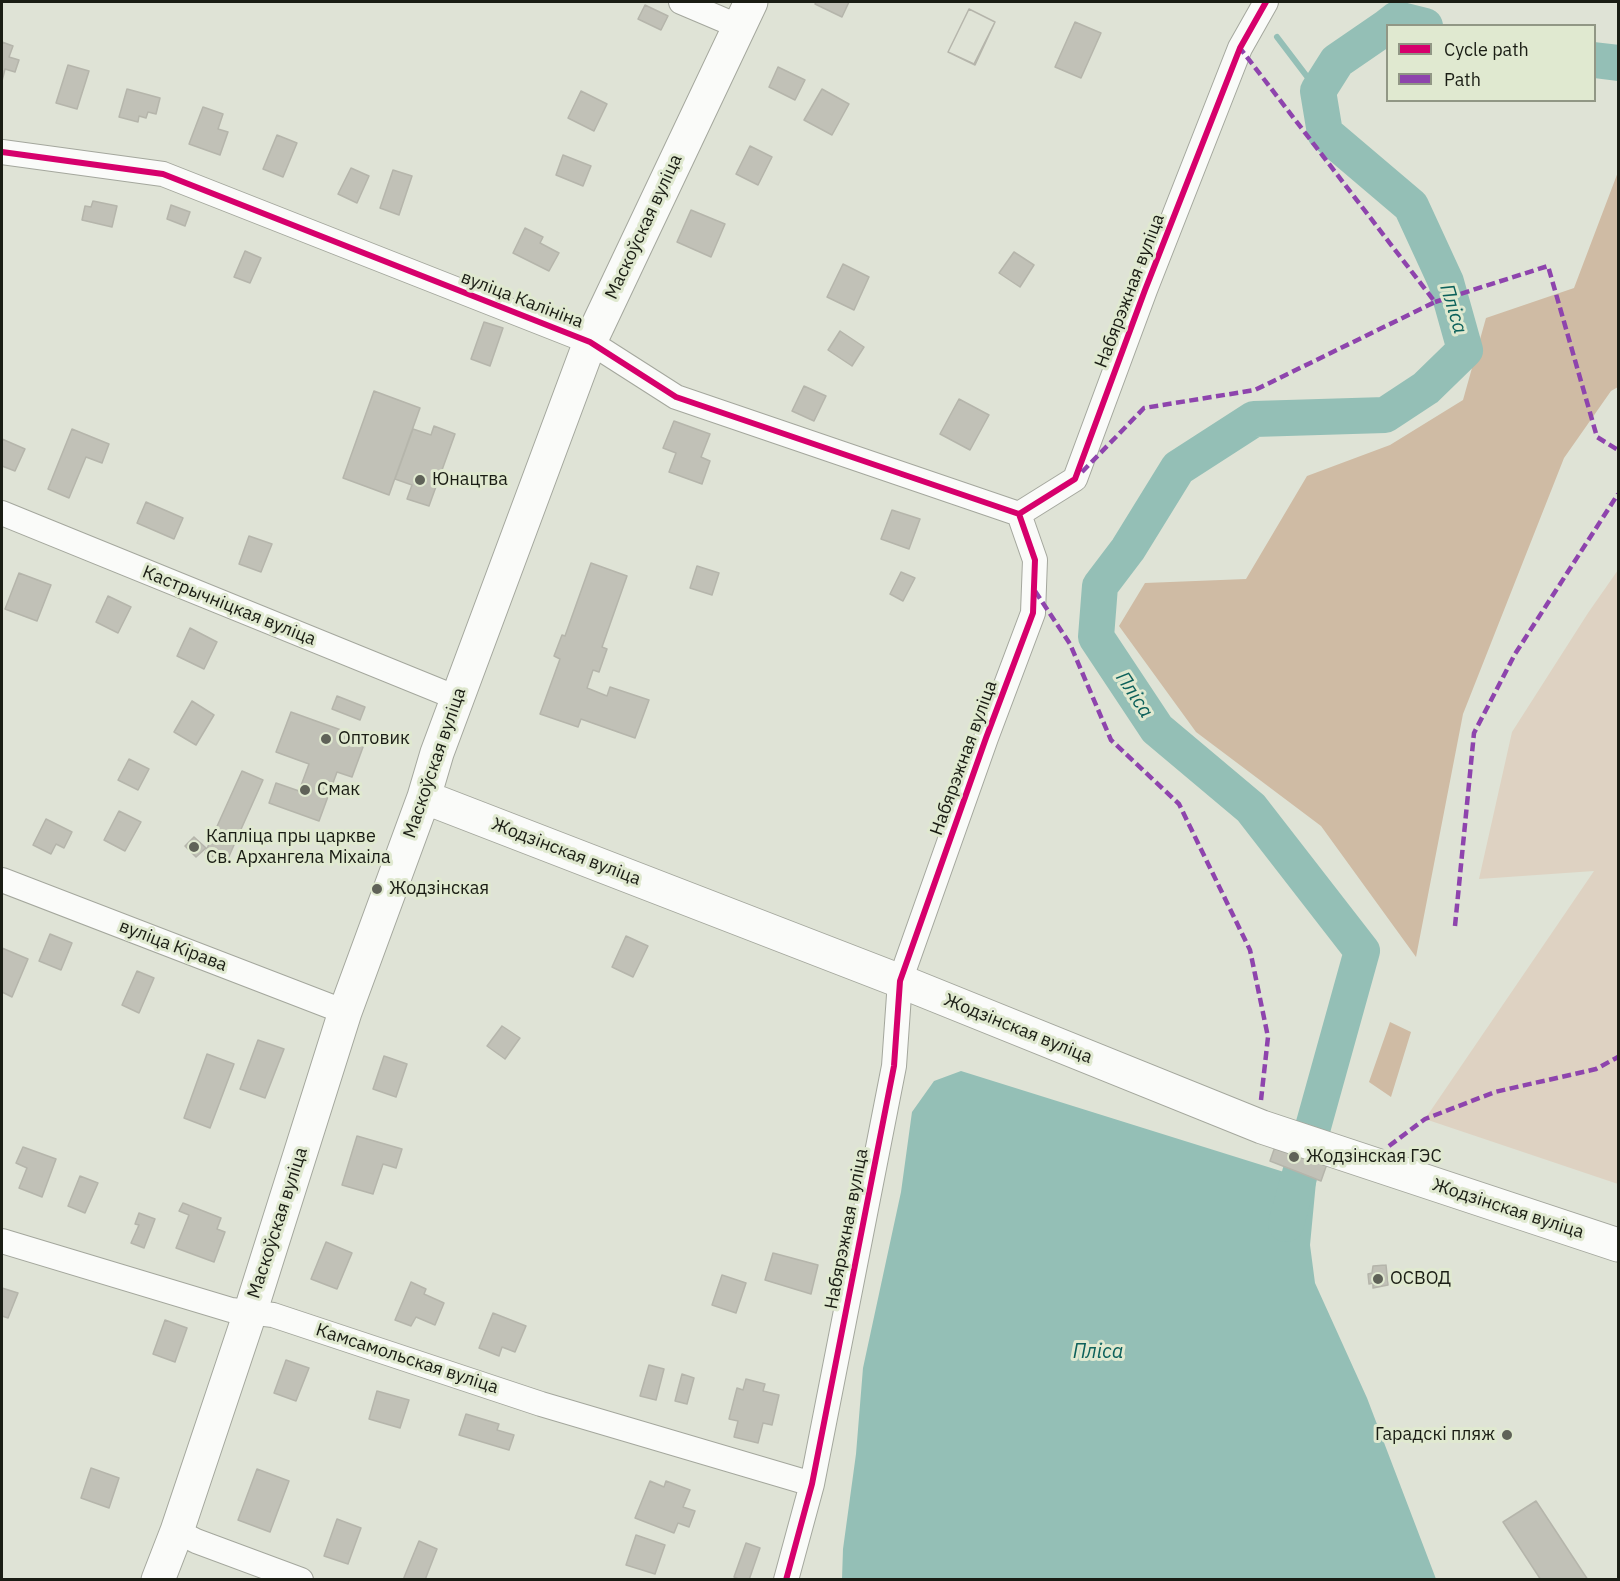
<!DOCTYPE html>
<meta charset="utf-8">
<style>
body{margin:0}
#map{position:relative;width:1620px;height:1581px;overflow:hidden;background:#dfe3d6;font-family:"IBM Plex Sans",sans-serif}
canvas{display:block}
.frame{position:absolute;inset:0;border:3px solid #1a1d14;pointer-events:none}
.legend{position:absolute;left:1386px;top:24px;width:210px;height:78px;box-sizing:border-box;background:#e0e9d0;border:2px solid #919785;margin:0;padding:8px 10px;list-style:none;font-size:18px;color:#1a1d14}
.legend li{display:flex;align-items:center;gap:12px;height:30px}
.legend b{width:30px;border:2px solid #919785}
</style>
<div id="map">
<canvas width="1620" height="1581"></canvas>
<div class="frame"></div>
<ul class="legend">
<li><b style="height:8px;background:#d6006c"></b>Cycle path</li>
<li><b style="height:8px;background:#8e44ad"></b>Path</li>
</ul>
</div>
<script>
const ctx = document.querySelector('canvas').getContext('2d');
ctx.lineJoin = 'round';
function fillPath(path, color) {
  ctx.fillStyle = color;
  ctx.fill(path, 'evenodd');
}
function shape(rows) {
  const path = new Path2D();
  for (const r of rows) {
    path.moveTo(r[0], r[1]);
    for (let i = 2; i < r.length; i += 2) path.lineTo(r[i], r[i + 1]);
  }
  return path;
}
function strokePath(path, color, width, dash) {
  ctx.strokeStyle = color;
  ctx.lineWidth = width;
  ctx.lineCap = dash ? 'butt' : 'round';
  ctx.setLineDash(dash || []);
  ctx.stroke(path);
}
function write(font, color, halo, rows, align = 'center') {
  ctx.font = font + ' "IBM Plex Sans",sans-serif';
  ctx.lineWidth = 6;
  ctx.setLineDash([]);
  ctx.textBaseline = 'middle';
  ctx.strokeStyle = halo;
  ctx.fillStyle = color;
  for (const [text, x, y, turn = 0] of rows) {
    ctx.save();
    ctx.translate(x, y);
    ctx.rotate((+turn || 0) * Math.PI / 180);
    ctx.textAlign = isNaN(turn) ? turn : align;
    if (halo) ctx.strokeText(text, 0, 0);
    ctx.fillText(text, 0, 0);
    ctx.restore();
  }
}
const green = shape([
 [1618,570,1618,1184,1425,1119,1594,871,1479,879,1512,732,1588,613]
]);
const forest = shape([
 [1618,172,1618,387,1611,391,1564,458,1463,714,1416,957,1321,826,1196,732,1119,626,1145,583,1246,579,1307,476,1390,445,1463,400,1486,318,1574,288],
 [1390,1022,1411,1032,1391,1097,1369,1082]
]);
const water = shape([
 [961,1071,1316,1182,1310,1245,1315,1283,1367,1398,1436,1579,842,1579,843,1549,856,1454,863,1368,901,1192,912,1112,934,1081]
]);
const stream = shape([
 [1277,37,1318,91]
]);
const river = shape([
 [1388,26,1397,19,1425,26],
 [1594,60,1618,63],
 [1286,1224,1362,951,1251,808,1157,729,1096,637,1100,586,1128,549,1178,468,1254,419,1385,415,1426,388,1465,350,1446,282,1411,206,1325,133,1318,91,1337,61,1388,26]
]);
const building = shape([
 [816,2,849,2,842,17,815,4,816,2],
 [645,5,668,16,661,30,638,19,645,5],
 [969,9,995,22,974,64,948,52,969,9],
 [969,9,995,22,975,65,948,52,969,9],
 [1075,22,1101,33,1081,78,1055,67,1075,22],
 [2,42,13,46,9,57,19,60,15,72,5,69,2,81,2,42],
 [68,65,89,71,77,109,56,103,68,65],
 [778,67,805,80,795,100,769,87,778,67],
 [127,89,160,98,156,114,148,112,146,118,139,116,138,122,119,117,127,89],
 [822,89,849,104,832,135,804,120,822,89],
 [581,91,607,104,594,131,568,118,581,91],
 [203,107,223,114,218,129,228,132,220,155,189,144,203,107],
 [277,135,297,143,283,177,263,169,277,135],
 [750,146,772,157,758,185,736,174,750,146],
 [563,155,591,166,583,186,556,175,563,155],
 [351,168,369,176,357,203,338,194,351,168],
 [393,170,412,176,399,215,380,208,393,170],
 [93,201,117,206,112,227,82,220,85,206,91,207,93,201],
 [171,205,190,212,185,226,167,219,171,205],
 [691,210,725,224,711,257,677,242,691,210],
 [525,228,543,237,540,243,559,253,549,271,513,253,525,228],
 [245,251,261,258,250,283,234,277,245,251],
 [1014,252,1034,265,1020,287,999,273,1014,252],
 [843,264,869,277,854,310,827,297,843,264],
 [484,322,503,328,490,366,471,359,484,322],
 [840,331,864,347,852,366,828,350,840,331],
 [804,386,826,396,814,421,792,411,804,386],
 [374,391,420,408,389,495,343,478,374,391],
 [959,399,989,415,970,450,940,434,959,399],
 [674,421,710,434,701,457,710,461,702,484,669,472,676,453,663,448,674,421],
 [434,426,455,434,429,506,407,499,412,485,395,479,413,429,431,435,434,426],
 [72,429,109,444,102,463,86,457,69,498,48,489,72,429],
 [2,439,25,449,15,471,2,466,2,439],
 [146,502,183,518,174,539,137,523,146,502],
 [892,510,920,519,909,549,881,539,892,510],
 [249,536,272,544,261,572,239,564,249,536],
 [591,563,627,576,602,647,607,649,599,672,593,670,587,688,607,696,610,687,649,700,635,738,581,719,578,727,540,714,560,659,554,656,562,635,565,636,591,563],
 [697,566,719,573,712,595,690,588,697,566],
 [901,572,915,578,903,601,890,594,901,572],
 [19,573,51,585,37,621,5,609,19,573],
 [108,596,131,607,118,633,96,622,108,596],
 [190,628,217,642,204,669,177,656,190,628],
 [337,696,365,707,360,720,332,709,337,696],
 [192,701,214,715,196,745,174,732,192,701],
 [291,712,366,739,352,777,337,772,319,821,269,803,276,783,299,791,309,764,276,752,291,712],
 [129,759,149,769,138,790,118,780,129,759],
 [242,771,263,780,226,863,205,853,242,771],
 [119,811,141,822,125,851,104,840,119,811],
 [46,819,72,832,64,848,56,844,51,854,33,845,46,819],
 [194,837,206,848,196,857,185,846,194,837],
 [50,934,72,943,61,970,39,961,50,934],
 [626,936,648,946,633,977,612,967,626,936],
 [2,948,28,959,12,997,2,992,2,948],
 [137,971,154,978,139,1013,122,1005,137,971],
 [502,1026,520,1038,505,1059,487,1046,502,1026],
 [258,1040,284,1049,265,1098,240,1089,258,1040],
 [207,1054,234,1064,210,1128,184,1118,207,1054],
 [384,1056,407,1064,396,1097,373,1089,384,1056],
 [357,1136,402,1149,396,1168,383,1164,373,1194,342,1185,357,1136],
 [1277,1141,1328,1161,1321,1181,1270,1161,1277,1141],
 [23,1147,56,1159,42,1197,19,1188,27,1168,16,1163,23,1147],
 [80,1176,98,1183,85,1213,68,1206,80,1176],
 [183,1203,221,1218,217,1229,225,1232,214,1262,176,1248,189,1215,179,1211,183,1203],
 [139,1213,155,1219,144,1248,131,1243,139,1225,135,1224,139,1213],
 [326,1242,352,1253,337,1289,311,1279,326,1242],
 [773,1253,818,1265,811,1294,765,1280,773,1253],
 [1386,1265,1388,1285,1373,1288,1373,1283,1369,1284,1368,1274,1372,1273,1373,1266,1386,1265],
 [722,1275,746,1283,736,1313,712,1305,722,1275],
 [411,1282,426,1289,424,1294,444,1303,435,1325,416,1317,411,1326,395,1320,411,1282],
 [2,1288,18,1293,8,1318,2,1316,2,1288],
 [493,1313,526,1326,515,1352,502,1347,499,1356,479,1348,493,1313],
 [165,1320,187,1328,175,1362,153,1354,165,1320],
 [286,1360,309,1368,296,1401,274,1393,286,1360],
 [649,1365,664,1369,656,1400,640,1396,649,1365],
 [682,1374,694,1378,687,1404,675,1401,682,1374],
 [746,1379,765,1384,763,1391,779,1395,772,1425,763,1423,758,1443,734,1437,738,1421,729,1419,737,1388,743,1390,746,1379],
 [377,1391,409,1400,400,1428,369,1419,377,1391],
 [466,1414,499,1424,497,1430,514,1435,509,1450,459,1435,466,1414],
 [91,1468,119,1478,109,1508,81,1498,91,1468],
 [257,1469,289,1481,270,1532,238,1520,257,1469],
 [650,1481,664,1487,666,1481,690,1490,683,1507,695,1511,689,1527,678,1523,674,1533,635,1518,650,1481],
 [1536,1501,1588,1580,1541,1580,1503,1522,1536,1501],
 [337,1519,361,1528,348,1564,324,1556,337,1519],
 [636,1535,665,1545,655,1574,626,1565,636,1535],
 [419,1541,437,1549,425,1580,403,1580,419,1541],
 [746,1543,760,1548,749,1580,741,1580,734,1577,746,1543]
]);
const minor = shape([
 [681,2,740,27],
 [2,152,163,174,590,342,676,397,1019,514],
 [2,513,457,698],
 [2,880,345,1012],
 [2,1241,231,1310,273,1315,541,1404,812,1484],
 [177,1531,196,1541,301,1580],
 [786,1580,812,1484,894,1066,900,981,986,738,1033,613,1035,560,1019,514,1075,479,1145,290,1240,48,1266,2]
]);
const secondary = shape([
 [424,797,900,981,1262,1127,1618,1245],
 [158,1580,177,1531,250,1313,345,1012,424,797,437,753,590,342,751,2]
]);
const quiet = shape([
 [1435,302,1548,266,1597,437,1618,450],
 [1082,472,1144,408,1255,390,1435,302,1240,48],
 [1035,591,1070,644,1111,740,1179,804,1250,950,1268,1037,1261,1100],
 [1455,926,1474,733,1515,654,1618,494],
 [1389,1146,1425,1119,1495,1092,1596,1069,1618,1057]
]);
const cycleway = shape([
 [2,152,163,174,590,342,676,397,1019,514],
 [786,1580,812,1484,894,1066,900,981,986,738,1033,613,1035,560,1019,514,1075,479,1145,290,1240,48,1266,2]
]);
const markers = [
 [420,480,6,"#5f6258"],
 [326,739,6,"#5f6258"],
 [305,790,6,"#5f6258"],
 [194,847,6,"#5f6258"],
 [377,889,6,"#5f6258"],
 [1294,1157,6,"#5f6258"],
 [1378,1279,6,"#5f6258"],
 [1507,1435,6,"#5f6258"]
];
const streetNames = [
 ["Маскоўская вуліца",644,227,-65],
 ["Набярэжная вуліца",1130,291,-69],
 ["вуліца Калініна",522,300,21],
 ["Кастрычніцкая вуліца",229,606,22],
 ["Набярэжная вуліца",964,758,-70],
 ["Маскоўская вуліца",435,763,-71],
 ["Жодзінская вуліца",566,852,21],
 ["вуліца Кірава",173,946,21],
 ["Жодзінская вуліца",1018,1029,22],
 ["Жодзінская вуліца",1508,1209,18],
 ["Маскоўская вуліца",278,1223,-72],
 ["Набярэжная вуліца",847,1229,-79],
 ["Камсамольская вуліца",407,1359,18]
];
const poiNames = [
 ["Юнацтва",432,480],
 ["Оптовик",338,739],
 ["Смак",317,790],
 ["Капліца пры царкве",206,837],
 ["Св. Архангела Міхаіла",206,858],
 ["Жодзінская",389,889],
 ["Жодзінская ГЭС",1306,1157],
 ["ОСВОД",1390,1279],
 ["Гарадскі пляж",1495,1435,"right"]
];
const waterNames = [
 ["Пліса",1453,309,73],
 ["Пліса",1134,695,57],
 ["Пліса",1098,1352]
];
fillPath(green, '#ded2c2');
fillPath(forest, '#cfbba4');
fillPath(water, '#94bfb6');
strokePath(stream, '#94bfb6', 6);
strokePath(river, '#94bfb6', 36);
fillPath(building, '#c1c1b7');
strokePath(building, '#b5b5ab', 1.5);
strokePath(minor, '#a4a79d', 26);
strokePath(secondary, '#a4a79d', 35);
strokePath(minor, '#fafbf9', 24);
strokePath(secondary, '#fafbf9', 33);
strokePath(quiet, '#8e44ad', 4.5, [9, 4.5]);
strokePath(cycleway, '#d6006c', 6);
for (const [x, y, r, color] of markers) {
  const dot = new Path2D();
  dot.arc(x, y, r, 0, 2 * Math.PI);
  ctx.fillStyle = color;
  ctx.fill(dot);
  strokePath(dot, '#e0e9d0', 2);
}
write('18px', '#1a1d14', '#e0e9d0', streetNames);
write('18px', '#1a1d14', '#e0e9d0', poiNames, 'left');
write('italic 20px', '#0d615b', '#e0e9d0', waterNames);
</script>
